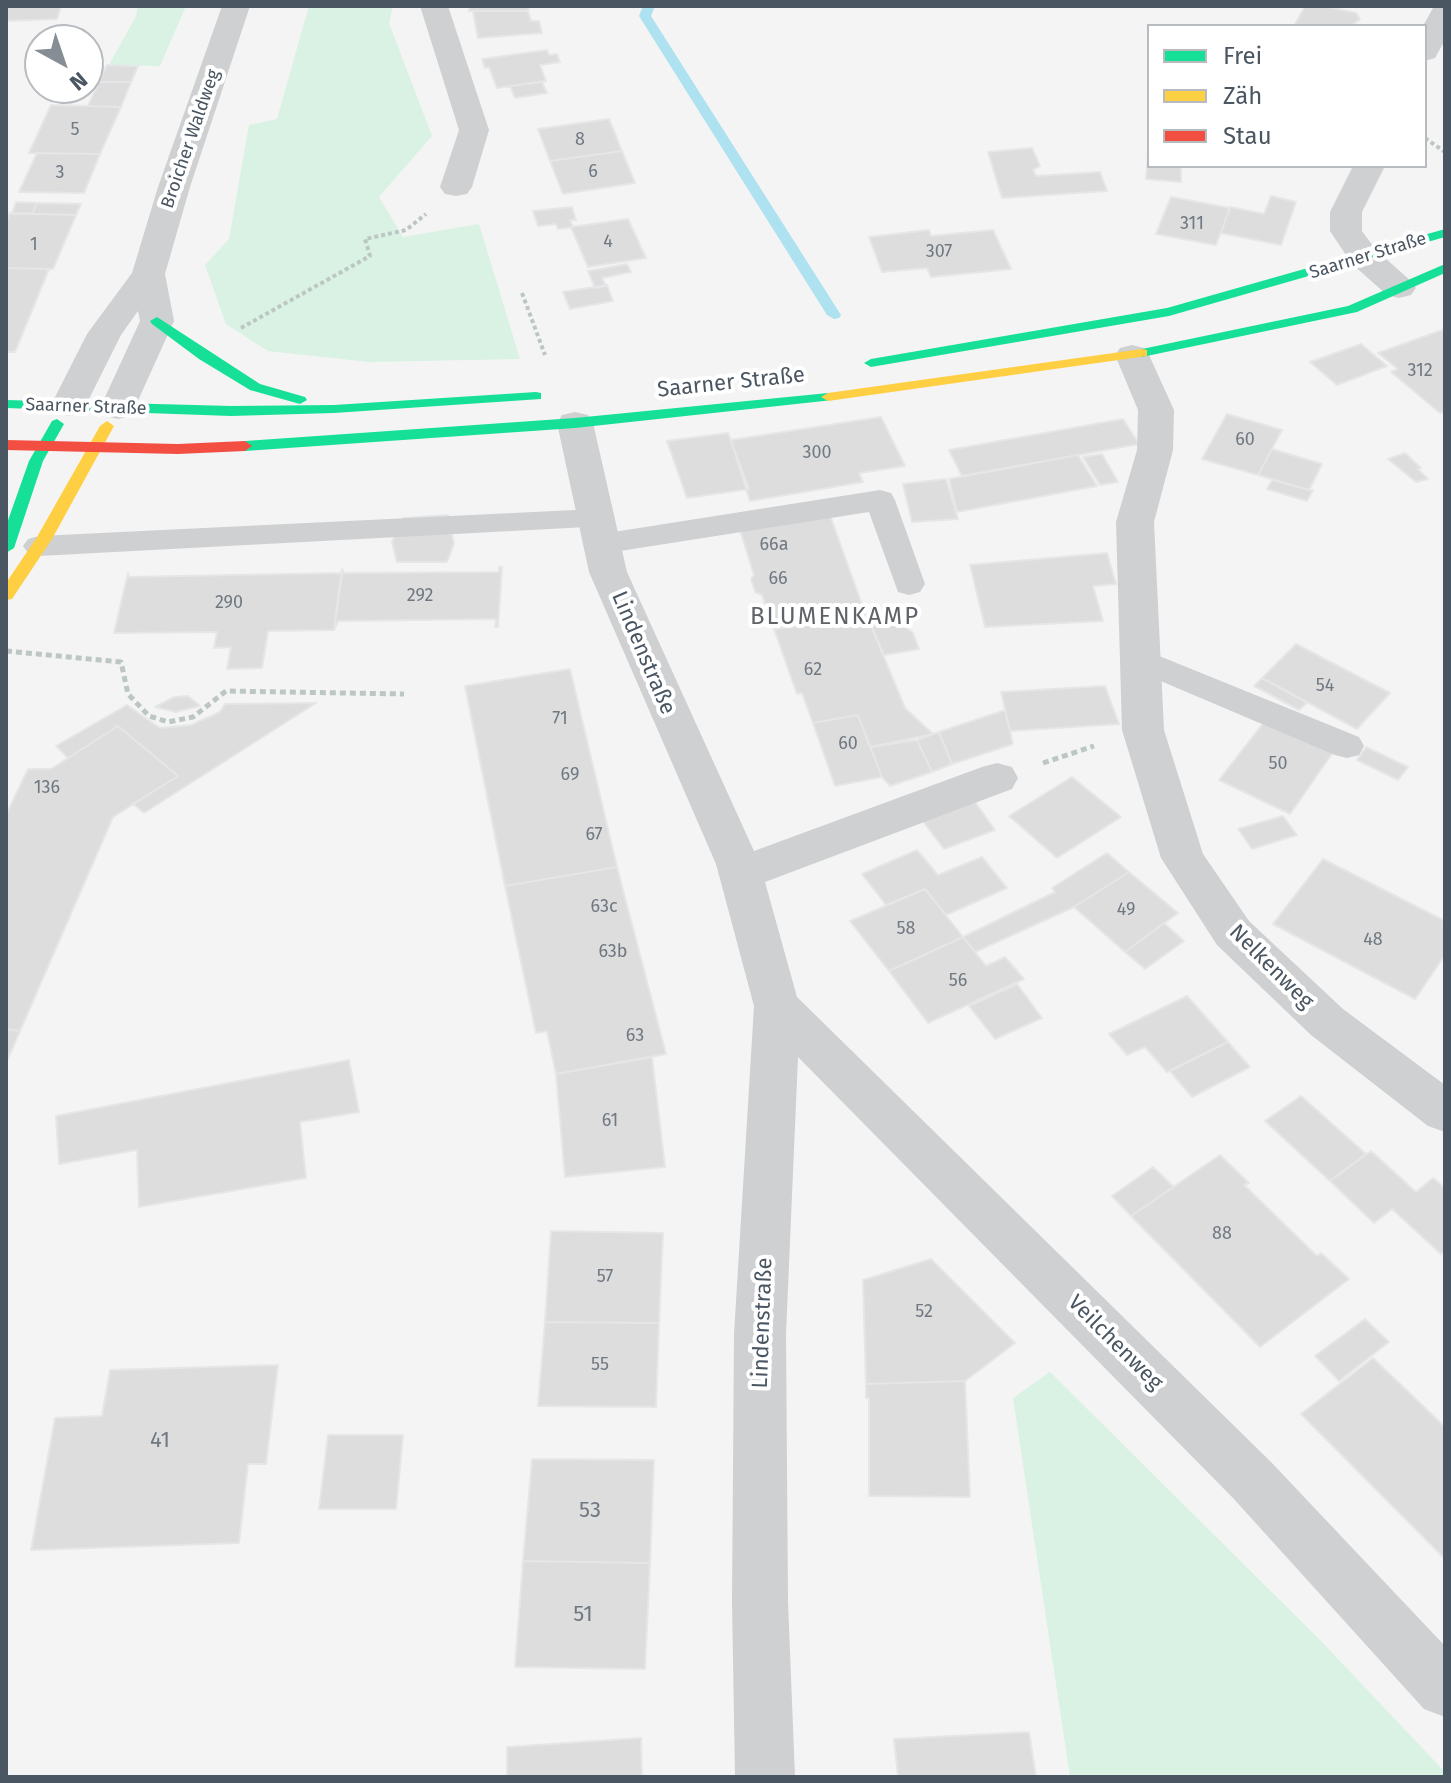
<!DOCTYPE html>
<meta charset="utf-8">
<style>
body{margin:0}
#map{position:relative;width:1451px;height:1783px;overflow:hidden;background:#f4f4f4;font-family:"Fira Sans",sans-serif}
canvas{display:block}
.frame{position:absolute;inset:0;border:8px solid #4a5661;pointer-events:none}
.legend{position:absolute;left:1147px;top:24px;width:280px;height:144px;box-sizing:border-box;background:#fff;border:2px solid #b7bbc0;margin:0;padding:10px 14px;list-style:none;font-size:24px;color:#4a5661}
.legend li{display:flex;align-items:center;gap:16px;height:40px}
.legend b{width:40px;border:2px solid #b7bbc0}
.north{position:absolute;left:24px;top:24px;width:80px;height:80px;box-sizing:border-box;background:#fff;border:2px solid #b7bbc0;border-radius:50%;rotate:140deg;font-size:22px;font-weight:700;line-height:32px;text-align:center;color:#4a5661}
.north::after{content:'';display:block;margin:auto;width:28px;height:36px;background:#868d94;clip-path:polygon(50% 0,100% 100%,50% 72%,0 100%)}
</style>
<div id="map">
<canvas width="1451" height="1783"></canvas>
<div class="frame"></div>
<ul class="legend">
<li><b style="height:10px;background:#16e098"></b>Frei</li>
<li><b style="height:10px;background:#ffcf43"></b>Zäh</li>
<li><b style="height:10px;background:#f24e42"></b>Stau</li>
</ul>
<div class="north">N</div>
</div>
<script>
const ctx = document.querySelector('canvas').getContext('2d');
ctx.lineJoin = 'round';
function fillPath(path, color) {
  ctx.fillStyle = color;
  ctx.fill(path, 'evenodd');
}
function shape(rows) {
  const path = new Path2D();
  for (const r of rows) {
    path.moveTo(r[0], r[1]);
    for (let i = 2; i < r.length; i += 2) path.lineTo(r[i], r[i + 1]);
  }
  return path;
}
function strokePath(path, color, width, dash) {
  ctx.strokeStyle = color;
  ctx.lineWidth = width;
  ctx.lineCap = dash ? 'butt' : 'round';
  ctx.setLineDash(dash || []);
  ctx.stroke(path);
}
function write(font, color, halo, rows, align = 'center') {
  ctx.font = font + ' "Fira Sans",sans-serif';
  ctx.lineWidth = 8;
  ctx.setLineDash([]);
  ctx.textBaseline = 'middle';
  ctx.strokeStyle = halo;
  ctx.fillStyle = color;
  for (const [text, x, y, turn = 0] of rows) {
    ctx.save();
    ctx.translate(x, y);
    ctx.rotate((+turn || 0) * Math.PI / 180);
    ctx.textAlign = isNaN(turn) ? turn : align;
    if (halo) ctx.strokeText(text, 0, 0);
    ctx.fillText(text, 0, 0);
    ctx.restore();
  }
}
const green = shape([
 [138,6,186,6,160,66,109,65,136,16],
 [309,6,393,6,389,23,432,136,379,197,403,237,479,224,520,359,369,362,268,351,226,324,205,265,229,239,249,125,277,119],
 [1050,1372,1320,1640,1445,1772,1445,1777,1070,1777,1013,1398]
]);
const stream = shape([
 [643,6,655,6,651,16,841,315,839,318,834,319,827,315,639,16,643,6]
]);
const building = shape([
 [6,6,61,6,57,19,6,21,6,6],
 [470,6,529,6,528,11,469,11,470,6],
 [1305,6,1324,6,1356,13,1360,19,1351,26,1294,26,1305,6],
 [473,11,528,11,531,21,539,21,542,33,478,38,473,11],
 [547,50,549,55,557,54,560,62,540,65,546,81,497,88,489,67,485,68,482,59,547,50],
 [107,65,138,66,131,82,99,82,107,65],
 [99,82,131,82,121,107,88,106,99,82],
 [542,82,547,93,515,98,510,86,542,82],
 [51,105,88,106,121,107,100,154,29,153,51,105],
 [609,119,622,151,550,161,538,129,609,119],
 [1032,148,1040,166,1033,170,1036,176,1100,172,1107,191,1002,198,988,152,1032,148],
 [622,151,635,183,563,194,550,161,622,151],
 [37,153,100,154,84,193,19,192,37,153],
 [1148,156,1149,166,1181,166,1181,182,1146,179,1148,156],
 [1271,196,1296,202,1281,245,1221,233,1230,207,1264,214,1271,196],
 [1171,197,1230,208,1216,245,1156,234,1171,197],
 [16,202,37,203,32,214,12,214,16,202],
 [37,203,81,204,76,215,32,214,37,203],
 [572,207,576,220,570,220,573,227,558,229,556,224,538,226,533,211,572,207],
 [10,213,76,215,53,269,6,268,6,222,10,213],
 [628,219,646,258,588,267,571,227,628,219],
 [929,230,931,236,993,230,1011,269,931,277,927,268,882,272,869,237,929,230],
 [627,264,631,272,602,278,606,286,595,288,588,271,627,264],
 [6,268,49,269,15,352,6,352,6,268],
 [607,285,613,301,570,309,563,292,607,285],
 [1445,329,1445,412,1440,413,1391,372,1398,369,1378,353,1445,329],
 [1361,344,1387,366,1337,385,1310,362,1361,344],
 [1227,414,1282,430,1258,475,1202,459,1227,414],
 [881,417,905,466,859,473,863,482,750,501,731,440,881,417],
 [1123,419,1139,444,962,476,949,450,1123,419],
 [728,433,749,489,687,498,667,441,728,433],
 [1272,449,1322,464,1309,490,1258,475,1272,449],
 [1405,453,1421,468,1418,469,1428,479,1416,482,1388,459,1405,453],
 [1102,454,1118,482,1100,485,1083,457,1102,454],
 [1078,455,1097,486,957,512,949,479,1078,455],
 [946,479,958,519,912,522,903,484,946,479],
 [1272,480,1309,490,1313,490,1307,501,1267,489,1272,480],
 [448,515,454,544,447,562,397,562,392,542,403,518,448,515],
 [830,515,866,616,774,629,762,595,755,592,751,579,754,575,739,527,830,515],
 [1107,553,1116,584,1093,586,1103,621,985,627,970,565,1107,553],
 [499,567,502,567,498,627,495,627,496,619,338,621,334,630,342,569,344,573,499,572,499,567],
 [128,573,129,577,342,573,334,630,268,631,262,668,227,669,231,647,214,648,217,632,114,633,128,573],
 [889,613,913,633,919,649,884,655,867,616,889,613],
 [867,616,905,708,933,734,870,747,858,715,813,723,802,693,797,694,774,629,867,616],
 [1296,644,1390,693,1357,729,1262,678,1296,644],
 [570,669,617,867,505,886,465,686,570,669],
 [1262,678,1307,703,1299,710,1254,686,1262,678],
 [1105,686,1119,724,1010,731,1001,692,1105,686],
 [188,696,200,706,176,712,155,707,174,697,188,696],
 [316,703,144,813,133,804,178,776,118,726,68,758,56,746,127,705,160,728,191,725,220,712,225,704,316,703],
 [1005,710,1013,744,952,764,939,732,1005,710],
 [858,715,882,777,835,786,813,723,858,715],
 [1268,717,1336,748,1290,814,1219,780,1268,717],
 [118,726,178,776,113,817,20,1031,6,1029,6,815,28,769,51,769,118,726],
 [939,732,952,764,932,772,917,740,939,732],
 [917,740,932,772,890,786,882,777,870,747,917,740],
 [1366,747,1408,767,1398,780,1357,760,1366,747],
 [1072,777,1121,817,1057,858,1009,816,1072,777],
 [975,802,995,830,944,849,922,820,975,802],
 [1283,816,1297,835,1252,849,1238,829,1283,816],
 [917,850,938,875,982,857,1007,888,946,915,925,889,886,905,862,874,917,850],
 [1107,853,1129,872,1074,907,975,952,963,937,1055,892,1052,888,1107,853],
 [1323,859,1445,921,1445,955,1415,999,1273,924,1323,859],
 [617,867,666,1054,556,1074,547,1031,536,1033,505,886,617,867],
 [1129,872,1178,913,1125,952,1074,907,1129,872],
 [925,889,963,937,889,971,850,921,925,889],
 [1164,923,1184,941,1145,969,1125,952,1164,923],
 [963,937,986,966,1005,957,1024,979,928,1023,889,971,963,937],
 [1017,984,1042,1018,995,1039,969,1006,1017,984],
 [1187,996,1228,1042,1167,1072,1145,1047,1127,1055,1109,1034,1187,996],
 [6,1029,20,1031,6,1063,6,1029],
 [1228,1042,1250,1067,1192,1097,1170,1071,1228,1042],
 [652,1057,665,1167,565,1177,556,1074,652,1057],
 [349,1060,359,1112,300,1122,306,1178,139,1207,137,1150,59,1164,56,1116,349,1060],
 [1301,1096,1366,1154,1330,1181,1265,1121,1301,1096],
 [1371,1151,1416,1192,1433,1178,1445,1188,1445,1250,1441,1254,1392,1209,1374,1223,1330,1181,1371,1151],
 [1220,1155,1249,1183,1244,1185,1317,1256,1321,1253,1349,1279,1260,1347,1131,1216,1220,1155],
 [1153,1167,1174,1187,1131,1216,1112,1196,1153,1167],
 [551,1231,663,1233,659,1323,545,1322,551,1231],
 [931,1259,1015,1343,965,1381,866,1384,863,1280,931,1259],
 [1365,1319,1389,1342,1339,1381,1315,1356,1365,1319],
 [545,1322,659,1323,656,1407,538,1406,545,1322],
 [1373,1358,1445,1427,1445,1559,1301,1414,1373,1358],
 [278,1365,266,1464,248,1464,239,1543,31,1550,55,1418,102,1416,110,1370,278,1365],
 [965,1381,970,1497,869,1496,869,1398,866,1398,866,1384,965,1381],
 [328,1435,403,1435,396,1509,319,1509,328,1435],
 [532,1459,654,1460,650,1563,523,1561,532,1459],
 [523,1561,650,1563,645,1669,515,1667,523,1561],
 [1029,1732,1036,1777,898,1777,894,1739,1029,1732],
 [641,1738,642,1777,507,1777,507,1747,641,1738]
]);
const pathFar1 = shape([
 [1425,138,1445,152],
 [522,293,545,355],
 [241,328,370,256,365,239,406,230,426,214]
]);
const path = shape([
 [6,651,121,662,128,694,149,716,168,722,193,717,226,691,404,694],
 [1043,763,1094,746]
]);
const lane = shape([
 [880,490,891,493,895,500,925,584,920,592,909,595,898,592,869,512,601,554,590,551,586,544,590,537,601,534,880,490],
 [595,509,606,512,610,519,606,526,39,556,28,553,23,546,28,539,39,536,595,509],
 [1142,649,1359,737,1364,746,1359,755,1347,758,1335,755,1130,668,1126,660,1130,652,1142,649]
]);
const street = shape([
 [222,6,250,6,190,187,165,274,174,321,131,416,118,419,105,416,100,408,140,321,138,311,121,335,82,413,69,416,56,413,51,405,87,334,132,273,158,187,222,6],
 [420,6,448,6,489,130,472,187,467,194,456,196,445,194,440,187,459,130,420,6],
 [1434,6,1445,6,1445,40,1435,58,1425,61,1423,26,1434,6],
 [1353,166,1385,166,1362,212,1362,231,1376,250,1411,281,1416,288,1411,295,1399,298,1387,295,1352,264,1330,231,1330,212,1353,166],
 [1132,345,1144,348,1149,355,1174,410,1173,450,1154,522,1164,730,1203,854,1249,921,1343,1009,1445,1085,1445,1132,1428,1126,1311,1035,1217,945,1161,858,1122,730,1116,522,1137,450,1138,410,1115,355,1120,348,1132,345],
 [575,412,588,415,593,423,627,572,754,851,982,767,997,763,1012,767,1018,778,1012,789,765,882,797,997,1271,1462,1445,1646,1445,1717,1424,1709,1233,1498,798,1057,786,1334,788,1601,795,1777,735,1777,732,1601,734,1334,754,1006,716,864,589,572,557,423,562,415,575,412]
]);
const fast = shape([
 [1445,229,1445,237,1169,316,871,367,864,363,871,359,1167,308,1445,229],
 [1445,264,1445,273,1357,312,1142,357,1135,353,1142,349,1348,306,1445,264],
 [157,317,260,384,305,397,307,400,300,404,250,390,199,359,152,324,150,321,157,317],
 [536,392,541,393,541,399,334,413,231,416,6,408,6,400,231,406,334,405,536,392],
 [828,393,833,394,833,400,575,428,245,451,238,446,245,441,575,418,828,393],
 [57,419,64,424,43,461,14,548,6,553,6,526,29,461,52,421,57,419]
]);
const slow = shape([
 [1142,349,1147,350,1147,356,828,401,821,397,828,393,1142,349],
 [107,421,114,426,52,539,12,599,6,600,6,583,37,537,100,426,107,421]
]);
const jam = shape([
 [6,440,178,444,245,441,252,446,245,451,178,454,6,450,6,440]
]);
const numberNames = [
 ["5",75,130],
 ["8",580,140],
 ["6",593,172],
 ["3",60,173],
 ["311",1192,224],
 ["4",608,242],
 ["1",34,245],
 ["307",939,252],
 ["312",1420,371],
 ["60",1245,440],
 ["300",817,453],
 ["66a",774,545],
 ["66",778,579],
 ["292",420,596],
 ["290",229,603],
 ["62",813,670],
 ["54",1325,686],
 ["71",560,719],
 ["60",848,744],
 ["50",1278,764],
 ["69",570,775],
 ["136",47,788],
 ["67",594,835],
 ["63c",604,907],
 ["49",1126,910],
 ["58",906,929],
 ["48",1373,940],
 ["63b",613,952],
 ["56",958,981],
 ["63",635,1036],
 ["61",610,1121],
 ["88",1222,1234],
 ["57",605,1277],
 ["52",924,1312],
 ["55",600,1365]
];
const farStreetnames = [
 ["Broicher Waldweg",191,139,-71],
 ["Saarner Straße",1368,256,-17],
 ["Saarner Straße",86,407,2]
];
const streetNames = [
 ["Saarner Straße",731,383,-6],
 ["Lindenstraße",643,653,67],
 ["Nelkenweg",1271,967,45],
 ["Lindenstraße",763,1323,-88],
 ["Veilchenweg",1115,1343,45]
];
const nearNumbernames = [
 ["41",160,1441],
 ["53",590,1511],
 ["51",583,1615]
];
const neighbourhoodNames = [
 ["BLUMENKAMP",835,617]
];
fillPath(green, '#d9f2e3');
fillPath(stream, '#aee2f0');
fillPath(building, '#ddddde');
strokePath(building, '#e5e6e7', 2);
strokePath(pathFar1, '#bcc7c4', 4, [4, 3]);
strokePath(path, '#bcc7c4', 5, [6, 4]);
fillPath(lane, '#ced0d2');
fillPath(street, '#ced0d2');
fillPath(fast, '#16e098');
fillPath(slow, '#ffcf43');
fillPath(jam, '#f24e42');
write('18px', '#707881', null, numberNames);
write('18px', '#4a5661', '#fff', farStreetnames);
write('22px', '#4a5661', '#fff', streetNames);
write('22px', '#707881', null, nearNumbernames);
ctx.letterSpacing = '2px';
write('24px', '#5f6368', '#fff', neighbourhoodNames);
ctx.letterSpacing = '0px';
</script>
